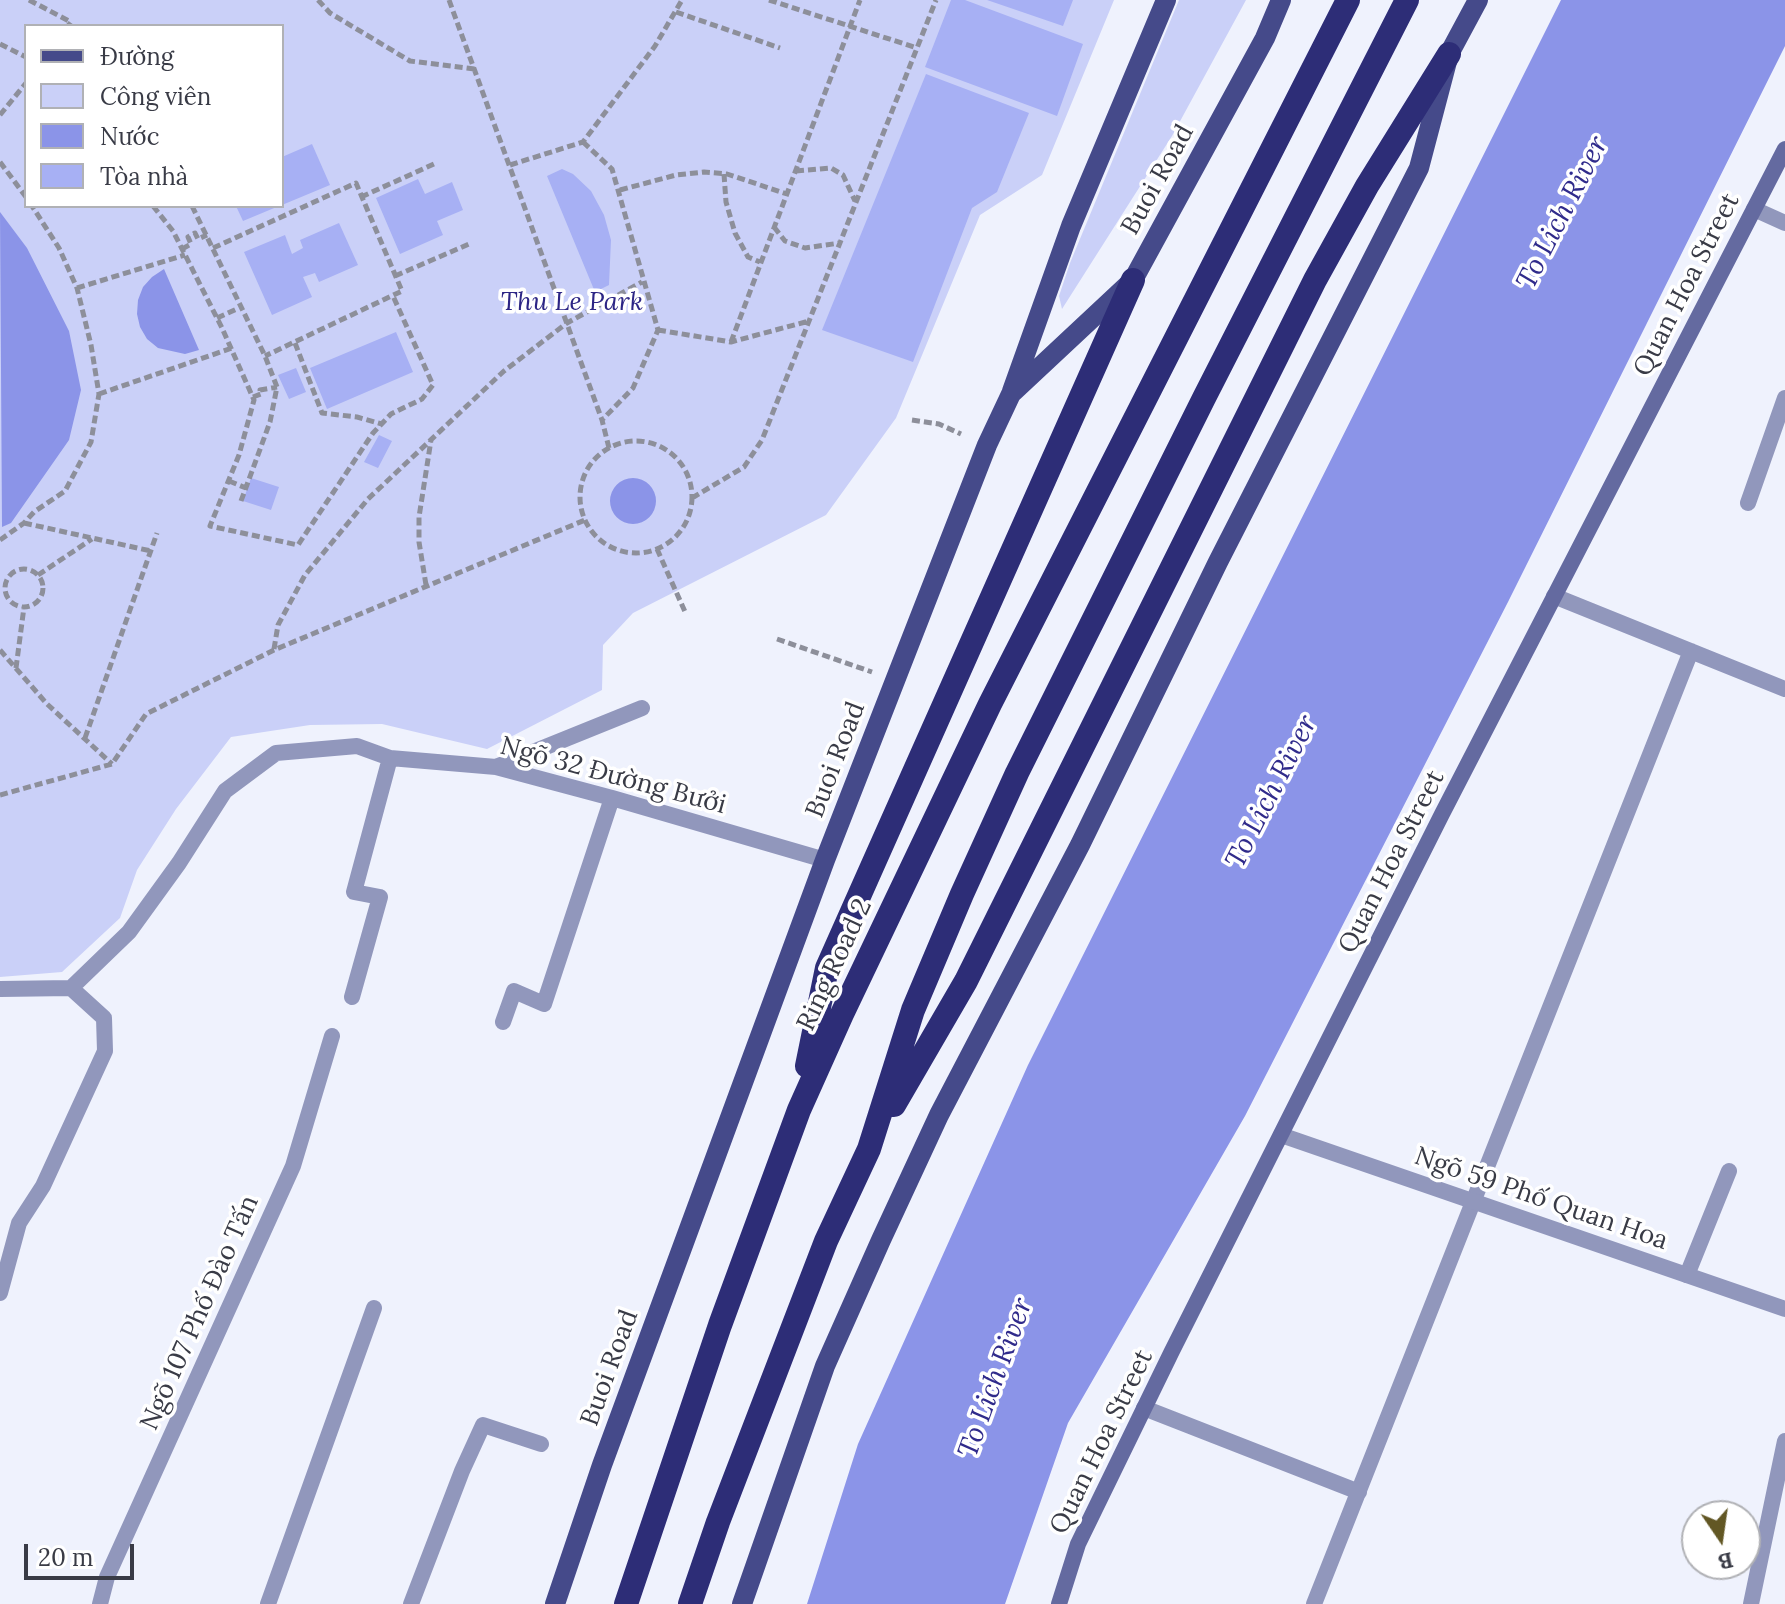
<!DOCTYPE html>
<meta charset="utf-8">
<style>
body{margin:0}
#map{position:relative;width:1785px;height:1604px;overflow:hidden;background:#eff2fd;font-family:Lora,serif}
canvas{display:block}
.legend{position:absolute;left:24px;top:24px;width:260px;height:184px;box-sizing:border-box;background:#fff;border:2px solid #b0b1b5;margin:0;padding:10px 14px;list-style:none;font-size:24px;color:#393b46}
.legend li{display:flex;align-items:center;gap:16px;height:40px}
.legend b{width:40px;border:2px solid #b0b1b5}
.north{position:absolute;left:1681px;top:1500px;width:80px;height:80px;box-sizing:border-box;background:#fff;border:2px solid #b0b1b5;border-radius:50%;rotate:167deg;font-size:22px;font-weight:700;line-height:32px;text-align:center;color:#393b46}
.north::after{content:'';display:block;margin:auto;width:28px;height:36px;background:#625724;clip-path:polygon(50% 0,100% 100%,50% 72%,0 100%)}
.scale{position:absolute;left:24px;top:1544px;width:110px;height:36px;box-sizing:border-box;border:4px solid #393b46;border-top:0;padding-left:10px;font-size:24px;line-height:28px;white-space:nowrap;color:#393b46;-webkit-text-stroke:6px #fff;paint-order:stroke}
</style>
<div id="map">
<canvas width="1785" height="1604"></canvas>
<ul class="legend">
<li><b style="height:10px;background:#454a8a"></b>Đường</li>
<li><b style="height:22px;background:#cad0f8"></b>Công viên</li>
<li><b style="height:22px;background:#8b94e8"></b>Nước</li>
<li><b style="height:22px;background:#a7b0f4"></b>Tòa nhà</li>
</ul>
<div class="north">B</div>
<div class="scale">20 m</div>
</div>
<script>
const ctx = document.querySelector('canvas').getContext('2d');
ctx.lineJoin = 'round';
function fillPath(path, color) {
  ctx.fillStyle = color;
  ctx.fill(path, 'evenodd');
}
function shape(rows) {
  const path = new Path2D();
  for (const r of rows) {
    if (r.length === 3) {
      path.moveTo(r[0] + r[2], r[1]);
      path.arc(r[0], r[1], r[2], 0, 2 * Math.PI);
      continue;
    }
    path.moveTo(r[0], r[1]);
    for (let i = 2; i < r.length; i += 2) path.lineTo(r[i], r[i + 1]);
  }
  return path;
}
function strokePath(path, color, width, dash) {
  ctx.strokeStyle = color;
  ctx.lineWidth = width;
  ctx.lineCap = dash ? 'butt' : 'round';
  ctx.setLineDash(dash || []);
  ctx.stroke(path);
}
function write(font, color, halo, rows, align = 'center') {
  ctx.font = font + ' Lora,serif';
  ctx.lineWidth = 7;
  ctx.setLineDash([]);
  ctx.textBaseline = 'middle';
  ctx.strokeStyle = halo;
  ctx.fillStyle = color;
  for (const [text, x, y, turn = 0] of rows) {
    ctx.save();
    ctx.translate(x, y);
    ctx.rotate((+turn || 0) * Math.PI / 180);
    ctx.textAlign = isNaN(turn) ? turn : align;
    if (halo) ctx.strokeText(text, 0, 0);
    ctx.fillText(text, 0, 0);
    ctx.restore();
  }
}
const green = shape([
 [0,0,1114,0,1042,175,980,215,896,418,826,515,633,613,603,645,602,690,487,749,382,724,310,725,231,737,176,809,137,870,120,918,62,972,0,977],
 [26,26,282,26,282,206,26,206],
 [1179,0,1246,0,1172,136,1062,309,1059,296,1070,263]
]);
const water = shape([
 [1561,0,1785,0,1785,46,1508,602,1245,1116,1068,1423,1005,1604,807,1604,858,1444,1028,1065],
 [0,212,27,248,69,331,81,390,69,440,11,523,2,527],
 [164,269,199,350,185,354,158,348,147,339,140,327,137,314,138,300,143,287,152,277],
 [633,501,23]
]);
const building = shape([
 [951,0,965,0,1083,44,1057,116,925,67],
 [987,0,1073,0,1063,26],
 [926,74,1029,113,997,192,972,208,913,362,822,330],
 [312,144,330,185,282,205,282,157],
 [562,169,573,174,591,191,604,215,611,240,609,285,595,292,547,176],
 [418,179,425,194,452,182,463,210,437,221,443,235,400,254,376,198],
 [236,206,279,206,243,221],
 [339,223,358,265,319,282,315,273,303,277,312,297,272,315,244,252,285,235,292,254,303,248,300,240],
 [396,332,413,372,327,409,310,368],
 [296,368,306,392,289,399,278,375],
 [379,435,392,441,378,468,364,462],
 [251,478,279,487,271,510,243,501]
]);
const path = shape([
 [29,0,71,22,68,26],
 [318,0,330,13,410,61,475,69],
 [449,0,602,420,609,448],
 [769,0,917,48],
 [676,12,780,48],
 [0,44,26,57],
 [0,115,26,83],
 [583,142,612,169,658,330,633,388,602,420],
 [0,162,26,197],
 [510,165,583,142,655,46,682,0],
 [796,171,831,168,843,175,855,201],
 [724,174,726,202,735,233,748,257,760,262],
 [620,190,676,175,704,172,727,174,787,194],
 [361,197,434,164],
 [153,206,173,231,222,328,254,400,239,455,210,526,298,545,373,433,391,414,422,399,433,385,393,296],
 [192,206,265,356,277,387,270,422,241,501],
 [774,227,785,241,805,248,840,243],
 [213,248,356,183,402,291,265,356],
 [182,249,191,244,188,237,195,233,198,239,207,235],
 [395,276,469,244],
 [77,288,185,255],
 [217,318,241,307],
 [658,330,731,342,809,321],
 [731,342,860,0],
 [295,343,322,413,357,417,382,424],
 [99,394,232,348],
 [253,397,261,394,260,390,277,387],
 [912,420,939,424,961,434],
 [636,497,56],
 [229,481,246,488],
 [692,498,744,467,762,440,936,0],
 [24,523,151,551],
 [0,540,24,523,34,512,65,491,91,442,99,394,91,345,77,288,59,248,32,206],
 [657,549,686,614],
 [24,588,19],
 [38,575,92,539],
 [426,585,419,542,419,517,431,440],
 [777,639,872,672],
 [274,649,278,625,305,575,368,499,504,371,567,323,642,282],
 [0,650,47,704,112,764],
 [16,668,24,607],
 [85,738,157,533],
 [0,795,112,764,146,714,274,650,585,520]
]);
const lane = shape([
 [1754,209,1785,223],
 [1748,503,1785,398],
 [1554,596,1785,689],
 [496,767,642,708],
 [71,988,129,932,179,863,225,791,276,753,357,746,390,758,496,767,612,798,825,860],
 [0,989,71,988],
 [352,997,380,897,354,892,390,758],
 [503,1022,514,991,544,1004,612,798],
 [1687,1275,1729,1171],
 [0,1293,19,1223,43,1186,105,1051,104,1018,71,988],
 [1144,1408,1359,1492],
 [100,1604,107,1577,293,1166,332,1036],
 [268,1604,374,1308],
 [411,1604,462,1471,483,1425,541,1444],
 [1314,1604,1691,651],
 [1751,1604,1785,1441]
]);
const street = shape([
 [1281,1135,1785,1309]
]);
const secondary = shape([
 [1059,1604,1078,1544,1172,1351,1442,814,1785,149]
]);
const primary = shape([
 [1012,391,1071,226,1166,0],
 [555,1604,602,1465,825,860,987,445,1011,394,1133,280,1265,38,1281,0],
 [742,1604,825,1366,881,1240,939,1115,1080,845,1218,562,1419,168,1449,54,1478,0]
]);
const highway = shape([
 [807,1066,827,968,1133,280],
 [894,1105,966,981,1315,280,1367,186,1449,54],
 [626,1604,720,1325,799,1110,842,1014,990,704,1348,0],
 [690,1604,718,1522,826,1241,869,1149,913,1010,962,894,1017,773,1204,398,1407,0]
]);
const streetNames = [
 ["Buoi Road",1158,180,-61],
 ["Quan Hoa Street",1687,285,-63],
 ["Buoi Road",836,760,-69],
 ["Ngõ 32 Đường Bưởi",613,776,15],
 ["Quan Hoa Street",1392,862,-63],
 ["Ring Road 2",835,965,-65],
 ["Ngõ 59 Phố Quan Hoa",1541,1199,19],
 ["Ngõ 107 Phố Đào Tấn",200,1313,-66],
 ["Buoi Road",610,1368,-70],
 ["Quan Hoa Street",1102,1442,-64]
];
const parkNames = [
 ["Thu Le Park",572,303]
];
const waterNames = [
 ["To Lich River",1563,213,-63],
 ["To Lich River",1272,792,-63],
 ["To Lich River",996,1378,-70]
];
fillPath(green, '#cad0f8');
fillPath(water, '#8b94e8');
fillPath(building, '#a7b0f4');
strokePath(path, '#8d8f9a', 5, [8, 4]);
strokePath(lane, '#9197bc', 16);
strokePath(street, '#9197bc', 16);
strokePath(secondary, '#646aa0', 16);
strokePath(primary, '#454a8a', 20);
strokePath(highway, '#2d2d77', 24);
write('26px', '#393b46', '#fff', streetNames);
write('italic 26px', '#2c2585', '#fff', parkNames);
write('italic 28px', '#302b8b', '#fff', waterNames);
</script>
